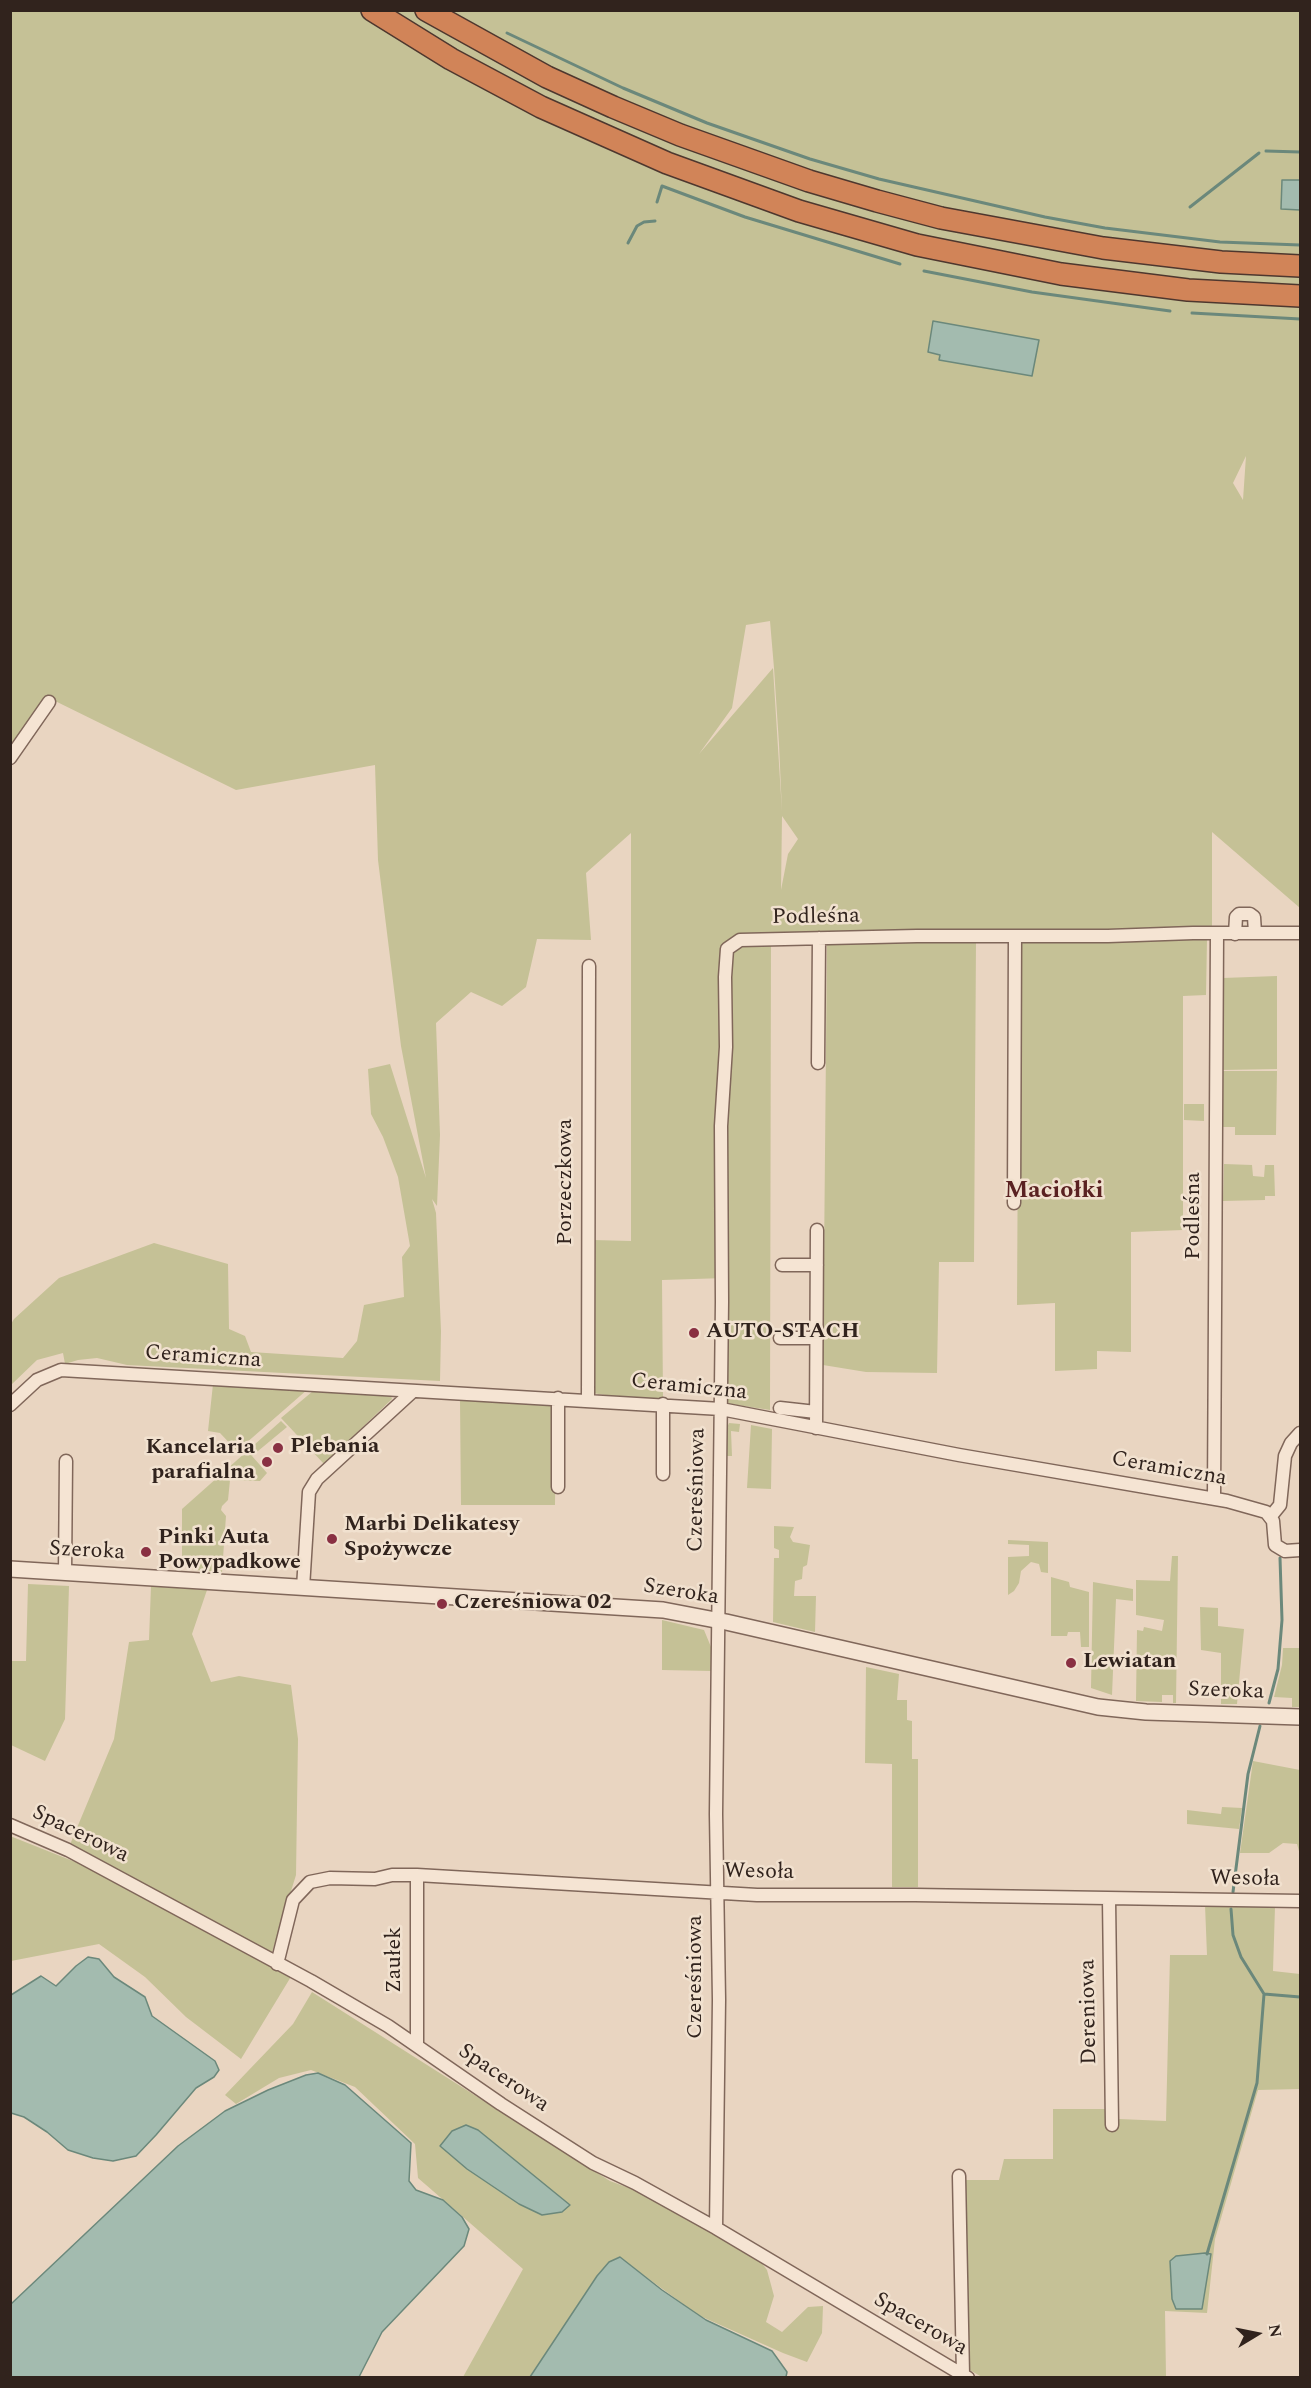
<!DOCTYPE html>
<meta charset="utf-8">
<style>
body{margin:0}
#map{position:relative;width:1311px;height:2388px;overflow:hidden;background:#e9d5c1;font-family:Spectral,serif}
canvas{display:block}
.frame{position:absolute;inset:0;border:12px solid #31231d;pointer-events:none}
.north{position:absolute;left:1227px;top:2304px;width:60px;height:60px;-webkit-text-stroke:4px #f1e1cf;paint-order:stroke;rotate:80deg;font-size:16px;font-weight:700;line-height:24px;text-align:center;color:#31231d}
.north::after{content:'';display:block;margin:auto;width:21px;height:27px;background:#31231d;clip-path:polygon(50% 0,100% 100%,50% 72%,0 100%)}
</style>
<div id="map">
<canvas width="1311" height="2388"></canvas>
<div class="frame"></div>
<div class="north">N</div>
</div>
<script>
const ctx = document.querySelector('canvas').getContext('2d');
ctx.lineJoin = 'round';
function fillPath(path, color) {
  ctx.fillStyle = color;
  ctx.fill(path, 'evenodd');
}
function shape(rows) {
  const path = new Path2D();
  for (const r of rows) {
    path.moveTo(r[0], r[1]);
    for (let i = 2; i < r.length; i += 2) path.lineTo(r[i], r[i + 1]);
  }
  return path;
}
function strokePath(path, color, width, dash) {
  ctx.strokeStyle = color;
  ctx.lineWidth = width;
  ctx.lineCap = dash ? 'butt' : 'round';
  ctx.setLineDash(dash || []);
  ctx.stroke(path);
}
function write(font, color, halo, rows, align = 'center') {
  ctx.font = font + ' Spectral,serif';
  ctx.lineWidth = 5;
  ctx.setLineDash([]);
  ctx.textBaseline = 'middle';
  ctx.strokeStyle = halo;
  ctx.fillStyle = color;
  for (const [text, x, y, turn = 0] of rows) {
    ctx.save();
    ctx.translate(x, y);
    ctx.rotate((+turn || 0) * Math.PI / 180);
    ctx.textAlign = isNaN(turn) ? turn : align;
    if (halo) ctx.strokeText(text, 0, 0);
    ctx.fillText(text, 0, 0);
    ctx.restore();
  }
}
const green = shape([
 [10,11,1300,11,1300,908,1212,832,1212,928,1207,939,1206,995,1183,996,1183,1230,1131,1232,1131,1352,1097,1351,1097,1369,1055,1371,1055,1303,1017,1305,1019,939,976,940,974,1262,939,1262,937,1373,866,1372,823,1365,827,942,771,943,770,1410,724,1403,725,1278,662,1280,663,1400,628,1398,592,1393,593,1240,631,1241,631,833,586,873,591,940,537,939,526,987,502,1006,471,992,436,1023,440,1135,437,1206,432,1199,436,1213,441,1331,440,1381,127,1365,97,1358,78,1360,65,1364,63,1353,37,1360,11,1385,11,1324,14,1319,59,1278,154,1243,228,1264,229,1329,245,1336,251,1352,343,1358,357,1341,364,1305,404,1297,402,1257,410,1246,398,1177,383,1137,371,1114,368,1069,390,1064,426,1178,401,1046,378,860,375,765,236,790,49,698,11,754],
 [1246,456,1243,500,1233,483],
 [770,621,774,668,779,744,782,812,773,668,699,754,732,708,746,625],
 [782,816,798,839,788,854,781,890],
 [1277,976,1277,1069,1222,1070,1223,978],
 [1222,1071,1277,1071,1276,1135,1235,1135,1235,1127,1223,1127],
 [1184,1104,1204,1104,1204,1121,1184,1120],
 [1224,1164,1252,1165,1253,1176,1264,1177,1265,1165,1274,1165,1275,1196,1265,1196,1265,1200,1223,1201],
 [213,1384,308,1389,237,1451,220,1433,208,1431],
 [313,1391,390,1393,392,1399,324,1464,281,1418],
 [460,1400,556,1405,555,1505,461,1505],
 [281,1421,287,1427,252,1456,267,1473,260,1481,230,1480,228,1500,222,1506,221,1510,226,1516,222,1572,194,1570,193,1564,182,1564,182,1509],
 [729,1423,740,1424,739,1432,731,1431,732,1456,725,1456,726,1430],
 [751,1425,772,1429,771,1489,747,1488],
 [774,1526,794,1527,790,1537,793,1542,810,1545,807,1565,803,1567,802,1579,795,1581,794,1596,816,1596,815,1632,773,1622,774,1558,779,1558,779,1550,774,1548],
 [1008,1540,1048,1542,1048,1573,1041,1572,1039,1564,1031,1562,1021,1571,1019,1583,1014,1591,1008,1595,1008,1557,1029,1556,1029,1545,1008,1544],
 [1172,1556,1178,1556,1176,1703,1173,1703,1173,1695,1162,1695,1162,1702,1136,1701,1137,1630,1143,1631,1144,1627,1162,1631,1164,1620,1136,1615,1136,1580,1170,1581],
 [1051,1577,1069,1582,1070,1587,1089,1592,1089,1647,1081,1647,1080,1632,1068,1632,1067,1636,1051,1636],
 [1093,1582,1133,1589,1133,1601,1116,1599,1112,1695,1091,1688],
 [28,1584,69,1586,65,1719,45,1761,11,1745,11,1661,26,1661],
 [151,1586,207,1590,192,1634,211,1682,239,1676,291,1685,298,1739,296,1875,272,1952,253,1946,69,1847,114,1739,129,1642,149,1640],
 [1200,1607,1218,1608,1218,1626,1244,1629,1237,1704,1221,1704,1221,1653,1201,1650],
 [662,1620,704,1630,711,1647,711,1671,662,1670],
 [1283,1648,1300,1648,1300,1707,1292,1707,1292,1698,1274,1697,1282,1665],
 [866,1667,899,1674,897,1700,907,1700,907,1720,912,1721,912,1759,918,1759,918,1887,892,1887,892,1764,865,1763],
 [1253,1761,1300,1770,1300,1855,1297,1844,1283,1843,1269,1853,1240,1853],
 [1222,1807,1242,1808,1239,1829,1187,1824,1187,1810,1221,1814],
 [10,1836,98,1871,292,1975,241,2059,186,2017,145,1977,99,1944,11,1961],
 [1205,1905,1275,1907,1273,1971,1300,1974,1300,2089,1258,2090,1215,2239,1207,2313,1165,2311,1166,2377,982,2377,966,2368,962,2180,999,2180,1004,2159,1053,2159,1053,2109,1118,2109,1119,2119,1166,2121,1170,1955,1207,1955],
 [312,1992,610,2181,648,2195,758,2258,767,2270,774,2296,766,2322,782,2332,808,2307,823,2306,822,2333,807,2362,783,2353,698,2315,619,2257,609,2262,597,2276,530,2377,463,2377,523,2269,418,2178,415,2144,355,2087,311,2070,279,2078,236,2104,225,2095,293,2024]
]);
const water = shape([
 [1282,180,1300,180,1300,210,1281,209,1282,180],
 [933,321,1039,340,1032,376,939,360,940,355,928,352,933,321],
 [88,1957,99,1959,114,1977,145,1997,152,2016,215,2061,219,2070,214,2077,196,2088,156,2135,136,2156,113,2161,93,2158,68,2150,47,2132,24,2117,11,2113,11,1995,41,1976,56,1986,76,1966,88,1957],
 [318,2073,345,2085,411,2143,409,2181,416,2190,443,2200,462,2217,469,2229,464,2246,382,2332,359,2377,11,2377,11,2304,178,2146,225,2111,268,2090,306,2075,318,2073],
 [466,2125,478,2130,570,2205,562,2212,542,2215,519,2204,467,2169,440,2146,452,2131,466,2125],
 [1205,2253,1211,2254,1202,2309,1176,2309,1172,2299,1170,2261,1176,2256,1205,2253],
 [620,2257,662,2290,706,2320,772,2351,787,2372,786,2377,530,2377,597,2276,609,2262,620,2257]
]);
const stream = shape([
 [507,33,623,88,707,123,810,159,879,179,1045,217,1105,228,1220,242,1300,245],
 [1266,151,1300,152],
 [657,202,662,186,745,217,900,264],
 [1190,207,1259,153],
 [628,243,637,226,644,222,655,221],
 [924,271,1032,292,1170,311],
 [1192,313,1300,319],
 [1269,1703,1278,1669,1282,1620,1280,1558],
 [1233,1892,1248,1774,1260,1726],
 [1264,1994,1300,1997],
 [1207,2254,1257,2083,1264,1994,1241,1957,1233,1935,1231,1909]
]);
const minor = shape([
 [10,758,49,702],
 [1235,934,1236,917,1239,914,1250,914,1254,917,1255,933],
 [818,1063,819,938],
 [1014,1203,1015,936],
 [782,1265,817,1265],
 [780,1338,817,1338],
 [558,1398,558,1487],
 [588,1399,589,966],
 [10,1405,37,1380,61,1370,721,1409,959,1455,1227,1501,1266,1512,1273,1521,1275,1545,1285,1551,1300,1550],
 [780,1408,816,1412],
 [816,1428,817,1230],
 [663,1474,663,1404],
 [1214,1498,1217,934],
 [1271,1516,1280,1505,1285,1456,1291,1443,1300,1433],
 [65,1573,66,1461],
 [303,1588,309,1492,317,1479,412,1392],
 [10,1825,68,1850,311,1981,388,2026,501,2104,593,2163,635,2183,716,2228,968,2378],
 [1109,1899,1112,2125],
 [277,1964,293,1900,310,1882,330,1878,375,1879,392,1875,417,1875,757,1895,915,1895,1300,1901],
 [417,2045,417,1875],
 [959,2176,963,2375],
 [716,2228,719,2000,716,1814,722,1302,721,1126,726,1047,725,977,727,949,740,940,917,936,1108,936,1193,933,1300,933]
]);
const tertiary = shape([
 [10,1569,663,1610,726,1622,1098,1707,1146,1712,1300,1717]
]);
const motorway = shape([
 [372,10,451,59,541,107,667,163,799,211,917,245,1061,274,1188,290,1300,296],
 [426,10,547,77,613,107,680,135,809,181,877,201,941,218,1103,248,1221,262,1300,266]
]);
const markers = [
 [694,1333,6,"#893042"],
 [278,1448,6,"#893042"],
 [267,1462,6,"#893042"],
 [332,1539,6,"#893042"],
 [146,1552,6,"#893042"],
 [442,1604,6,"#893042"],
 [1071,1663,6,"#893042"]
];
const streetNames = [
 ["Podleśna",816,918,-1],
 ["Porzeczkowa",567,1182,-90],
 ["Podleśna",1195,1216,-90],
 ["Ceramiczna",203,1358,4],
 ["Ceramiczna",689,1388,6],
 ["Ceramiczna",1169,1470,10],
 ["Czereśniowa",698,1490,-89],
 ["Szeroka",87,1552,3],
 ["Szeroka",681,1593,9],
 ["Szeroka",1226,1692,2],
 ["Spacerowa",80,1835,26],
 ["Wesoła",759,1873,1],
 ["Wesoła",1245,1880,1],
 ["Zaułek",396,1960,-90],
 ["Czereśniowa",697,1977,-90],
 ["Dereniowa",1090,2012,-91],
 ["Spacerowa",503,2079,34],
 ["Spacerowa",920,2325,30]
];
const poiNames = [
 ["AUTO-STACH",706,1333],
 ["Plebania",290,1448],
 ["Kancelaria",255,1449,"right"],
 ["parafialna",255,1474,"right"],
 ["Marbi Delikatesy",344,1526],
 ["Spożywcze",344,1551],
 ["Pinki Auta",158,1539],
 ["Powypadkowe",158,1564],
 ["Czereśniowa 02",454,1604],
 ["Lewiatan",1083,1663]
];
const neighbourhoodNames = [
 ["Maciołki",1054,1192]
];
fillPath(green, '#c5c196');
fillPath(water, '#a3bbaf');
strokePath(water, '#6b887b', 1.5);
strokePath(stream, '#6b887b', 3);
strokePath(minor, '#80675a', 15);
strokePath(tertiary, '#80675a', 18);
strokePath(motorway, '#4e372e', 24);
strokePath(minor, '#f5e4d3', 12);
strokePath(tertiary, '#f5e4d3', 15);
strokePath(motorway, '#d18458', 21);
for (const [x, y, r, color] of markers) {
  const dot = new Path2D();
  dot.arc(x, y, r, 0, 2 * Math.PI);
  ctx.fillStyle = color;
  ctx.fill(dot);
  strokePath(dot, '#f1e1cf', 2);
}
write('22px', '#31231d', '#f1e1cf', streetNames);
write('bold 22px', '#31231d', '#f1e1cf', poiNames, 'left');
write('bold 24px', '#5a2121', '#f1e1cf', neighbourhoodNames);
</script>
